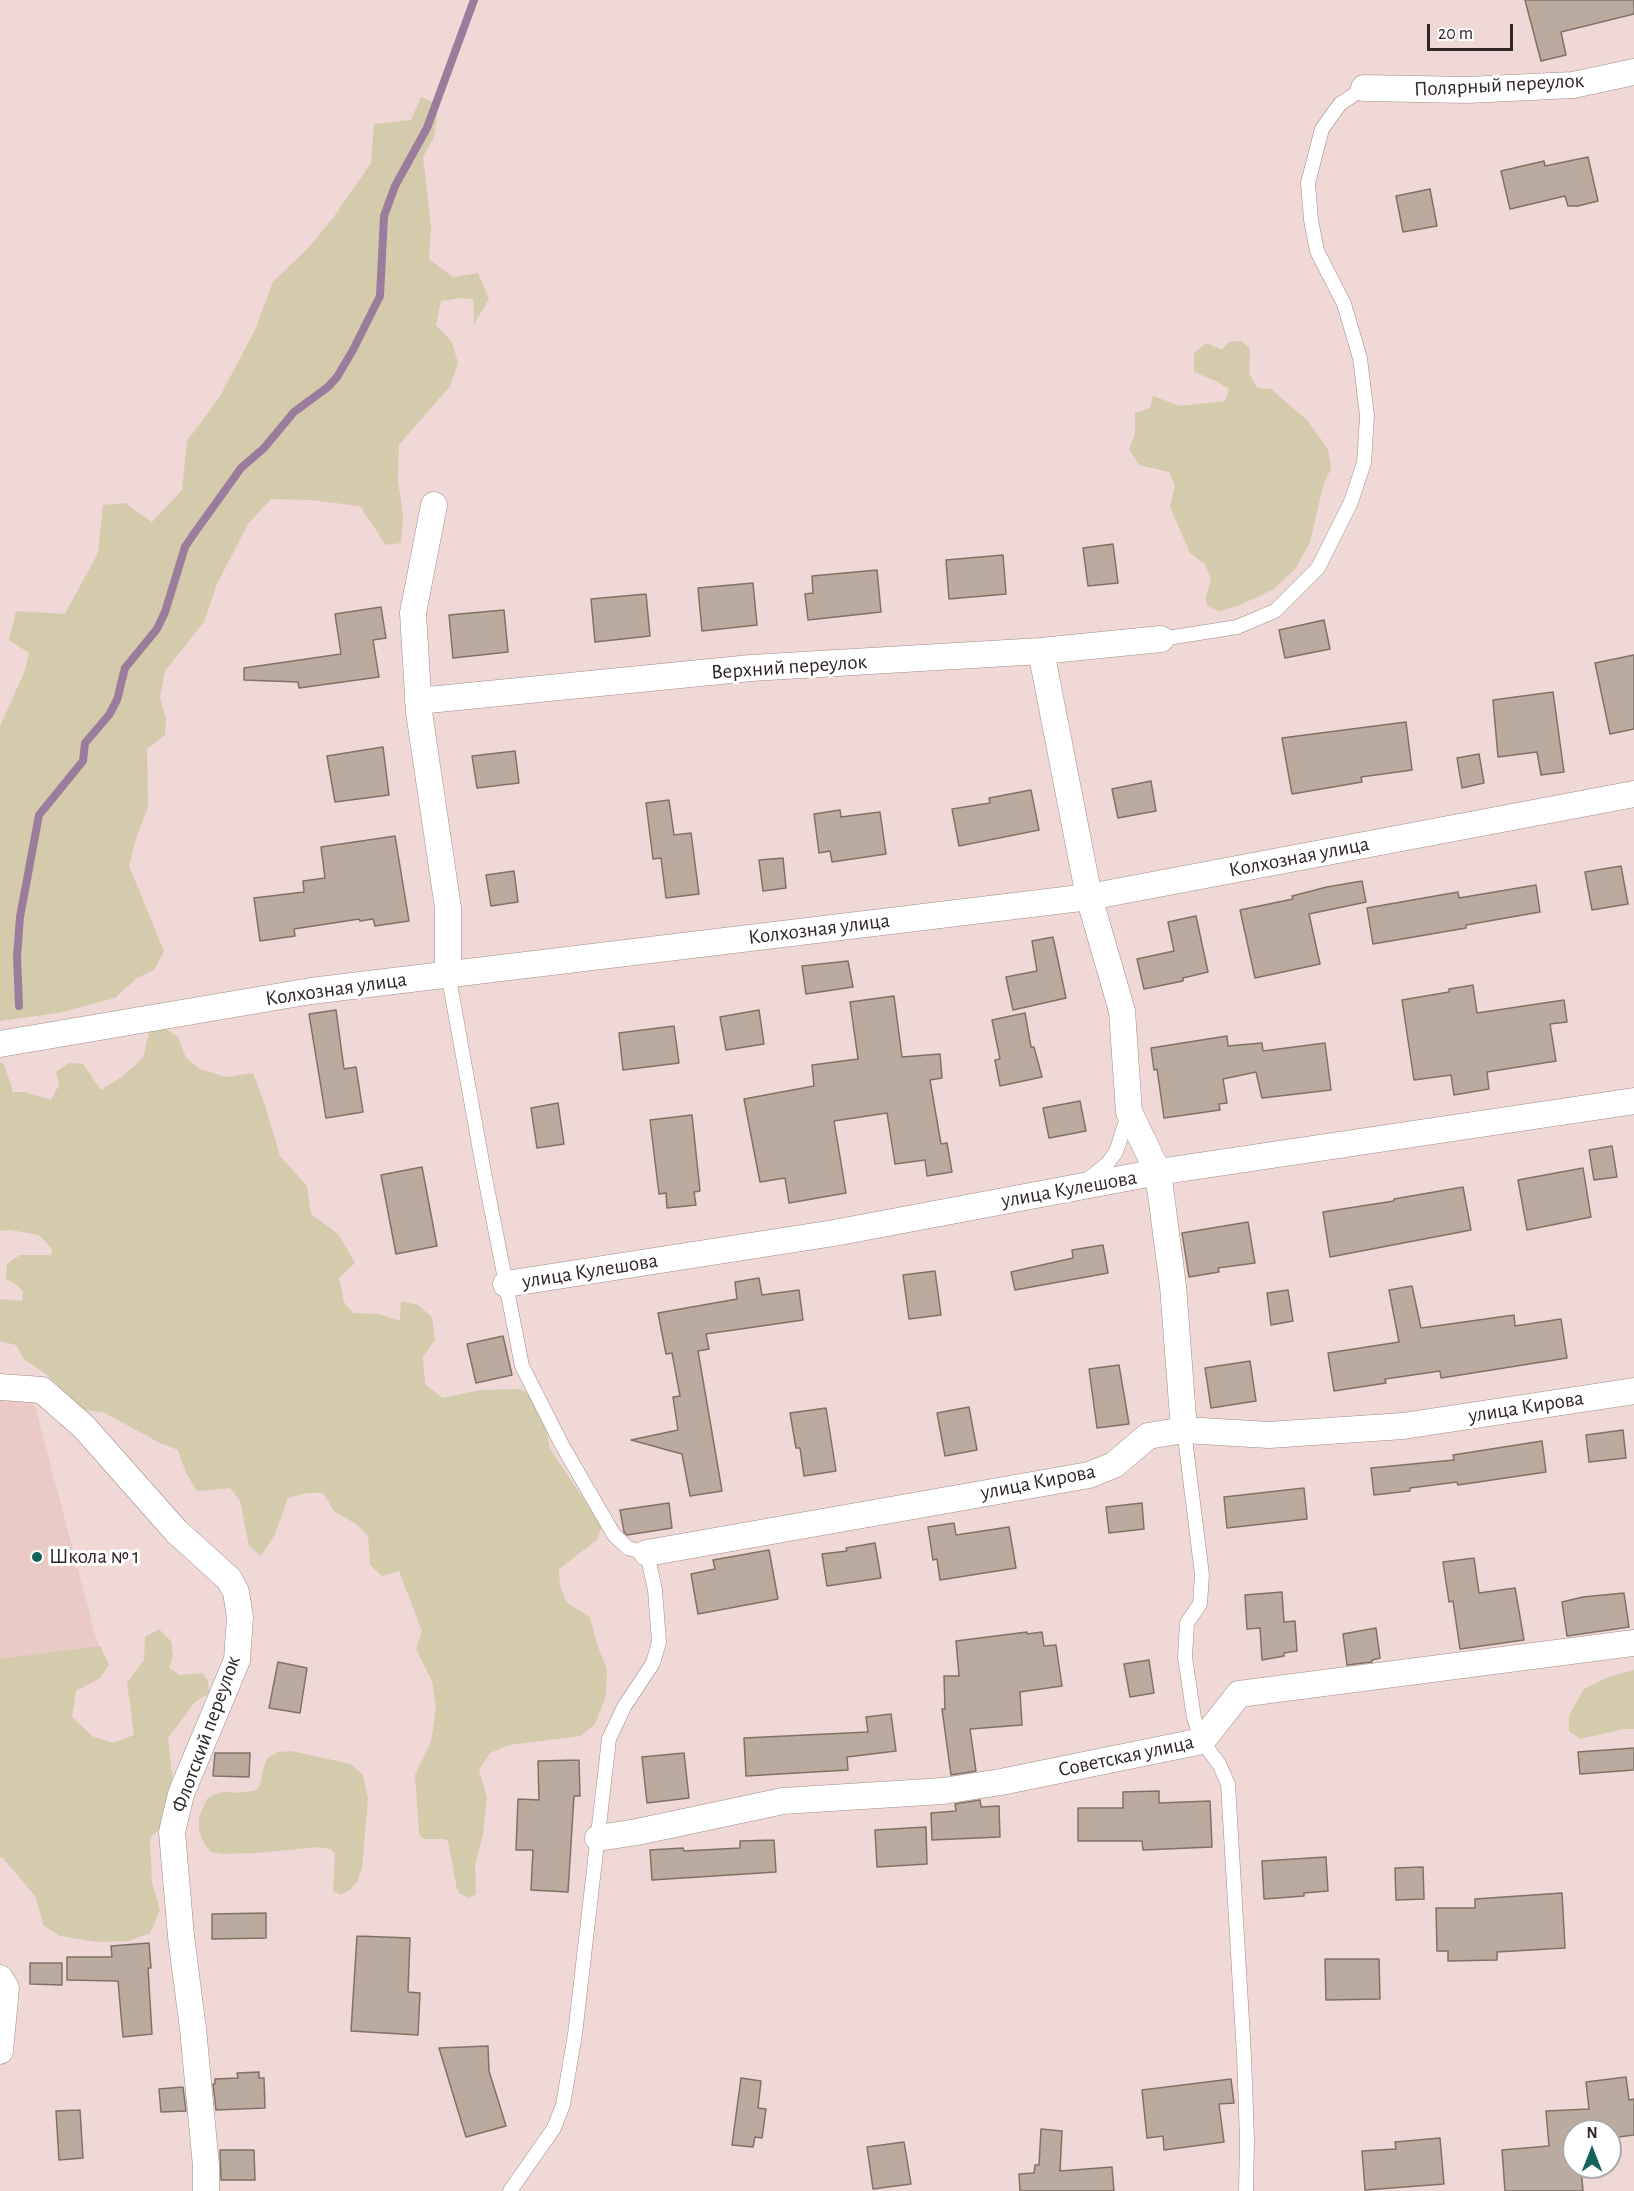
<!DOCTYPE html>
<meta charset="utf-8">
<style>
body{margin:0}
#map{position:relative;width:1634px;height:2191px;overflow:hidden;background:#efd8d5;font-family:"Alegreya Sans",sans-serif}
canvas{display:block}
.north{position:absolute;left:1562px;top:2119px;width:60px;height:60px;box-sizing:border-box;background:#fff;border:2px solid #aca9a8;border-radius:50%;rotate:0deg;font-size:16px;font-weight:700;line-height:24px;text-align:center;color:#302726}
.north::after{content:'';display:block;margin:auto;width:21px;height:27px;background:#15625c;clip-path:polygon(50% 0,100% 100%,50% 72%,0 100%)}
.scale{position:absolute;left:1427px;top:24px;width:86px;height:27px;box-sizing:border-box;border:3px solid #302726;border-top:0;padding-left:8px;font-size:18px;line-height:21px;white-space:nowrap;color:#302726;-webkit-text-stroke:4px #fff;paint-order:stroke}
</style>
<div id="map">
<canvas width="1634" height="2191"></canvas>
<div class="north">N</div>
<div class="scale">20 m</div>
</div>
<script>
const ctx = document.querySelector('canvas').getContext('2d');
ctx.lineJoin = 'round';
function fillPath(path, color) {
  ctx.fillStyle = color;
  ctx.fill(path, 'evenodd');
}
function shape(rows) {
  const path = new Path2D();
  for (const r of rows) {
    path.moveTo(r[0], r[1]);
    for (let i = 2; i < r.length; i += 2) path.lineTo(r[i], r[i + 1]);
  }
  return path;
}
function strokePath(path, color, width, dash) {
  ctx.strokeStyle = color;
  ctx.lineWidth = width;
  ctx.lineCap = dash ? 'butt' : 'round';
  ctx.setLineDash(dash || []);
  ctx.stroke(path);
}
function write(font, color, halo, rows, align = 'center') {
  ctx.font = font + ' "Alegreya Sans",sans-serif';
  ctx.lineWidth = 6;
  ctx.setLineDash([]);
  ctx.textBaseline = 'middle';
  ctx.strokeStyle = halo;
  ctx.fillStyle = color;
  for (const [text, x, y, turn = 0] of rows) {
    ctx.save();
    ctx.translate(x, y);
    ctx.rotate((+turn || 0) * Math.PI / 180);
    ctx.textAlign = isNaN(turn) ? turn : align;
    if (halo) ctx.strokeText(text, 0, 0);
    ctx.fillText(text, 0, 0);
    ctx.restore();
  }
}
const built = shape([
 [0,1399,34,1402,99,1649,0,1664]
]);
const green = shape([
 [421,97,436,104,437,118,434,137,423,157,431,227,429,259,453,277,478,273,489,299,474,324,473,299,461,298,441,301,436,325,452,342,458,363,450,386,399,445,398,481,403,515,401,543,386,545,360,506,309,500,271,499,248,524,217,584,204,622,165,671,160,698,166,719,165,735,147,749,148,807,137,835,129,866,164,951,154,970,137,978,115,998,58,1013,0,1021,0,726,24,673,29,653,9,640,16,611,65,614,98,553,103,505,125,503,152,522,182,490,187,441,219,398,255,330,273,282,309,247,333,218,371,163,374,124,411,120],
 [1241,341,1250,348,1249,373,1257,388,1271,389,1307,420,1328,449,1331,468,1323,486,1310,542,1296,568,1274,589,1240,605,1219,611,1207,606,1206,597,1211,580,1205,564,1190,553,1170,507,1175,486,1169,472,1139,465,1129,449,1135,434,1135,413,1150,408,1153,396,1180,406,1225,401,1229,389,1216,381,1194,372,1194,353,1206,343,1222,350,1229,342],
 [163,1027,178,1037,186,1058,200,1069,226,1077,253,1073,264,1102,280,1156,307,1186,311,1214,339,1235,355,1263,339,1278,344,1302,353,1313,379,1314,400,1321,401,1301,418,1305,432,1317,435,1340,423,1357,425,1384,442,1398,480,1390,520,1389,533,1396,545,1422,550,1449,602,1526,597,1540,559,1569,560,1586,567,1603,590,1617,596,1641,607,1670,606,1696,595,1724,580,1736,509,1745,490,1753,479,1770,487,1797,483,1834,475,1867,476,1894,469,1898,460,1894,457,1889,448,1841,444,1839,425,1839,421,1837,419,1832,415,1775,431,1742,436,1707,432,1681,416,1649,422,1631,399,1571,382,1576,370,1565,368,1536,356,1524,334,1511,323,1493,306,1493,288,1498,275,1534,261,1556,249,1546,240,1501,230,1488,197,1491,186,1473,178,1450,160,1443,103,1412,84,1410,47,1375,25,1360,16,1345,0,1341,0,1299,22,1301,23,1292,17,1285,6,1279,7,1264,20,1255,51,1255,52,1249,39,1235,10,1230,0,1231,0,1062,4,1064,13,1092,24,1092,51,1100,59,1085,56,1072,69,1063,83,1064,101,1090,123,1076,143,1058,149,1032],
 [159,1629,171,1641,173,1656,169,1667,179,1675,202,1673,208,1680,209,1693,195,1702,168,1738,174,1791,173,1816,150,1838,152,1883,160,1910,150,1933,129,1941,98,1942,60,1936,43,1925,36,1897,2,1857,0,1858,0,1659,100,1646,109,1665,100,1678,76,1691,72,1717,92,1736,113,1743,134,1735,127,1683,144,1660,145,1637],
 [1634,1670,1634,1729,1624,1729,1580,1739,1569,1731,1569,1715,1584,1689,1606,1678],
 [291,1751,351,1764,363,1775,368,1799,362,1868,357,1882,350,1890,341,1895,333,1891,335,1854,331,1849,316,1847,258,1853,222,1854,211,1852,205,1845,199,1832,199,1817,207,1799,213,1795,224,1792,239,1793,256,1790,260,1785,264,1766,268,1758,278,1752]
]);
const stream = shape([
 [19,1006,17,957,20,917,39,815,83,761,85,743,109,715,117,700,125,668,157,629,165,612,185,547,193,535,241,468,264,448,294,412,328,387,337,377,353,350,380,296,384,216,395,186,427,128,474,0]
]);
const building = shape([
 [1525,0,1634,0,1634,14,1561,32,1566,55,1541,61,1525,0],
 [1588,157,1598,201,1578,206,1568,206,1565,196,1510,209,1501,171,1544,161,1545,166,1588,157],
 [1430,189,1437,226,1403,232,1396,196,1430,189],
 [1113,544,1118,583,1088,586,1083,548,1113,544],
 [1003,555,1006,594,949,599,946,560,1003,555],
 [877,570,881,612,808,620,805,594,813,593,812,576,877,570],
 [753,583,757,625,702,631,698,588,753,583],
 [646,594,650,636,595,642,591,599,646,594],
 [381,607,386,638,373,640,379,677,299,688,298,682,244,680,244,668,341,654,335,614,381,607],
 [504,610,508,652,453,658,449,615,504,610],
 [1324,620,1330,649,1285,658,1279,630,1324,620],
 [1634,655,1634,729,1610,734,1595,663,1634,655],
 [1553,692,1564,772,1541,775,1537,752,1498,757,1493,700,1553,692],
 [1406,722,1412,770,1361,777,1362,782,1292,794,1282,738,1406,722],
 [383,747,389,795,335,802,327,756,383,747],
 [515,751,519,783,477,788,472,756,515,751],
 [1479,754,1484,783,1462,788,1457,758,1479,754],
 [1151,781,1156,811,1118,818,1112,789,1151,781],
 [1031,790,1039,830,959,846,952,809,990,803,989,798,1031,790],
 [669,800,674,835,691,833,699,894,666,898,661,858,653,859,646,803,669,800],
 [840,810,841,817,880,812,886,854,832,862,830,851,819,853,814,814,840,810],
 [395,836,409,921,375,926,373,919,360,921,359,919,294,929,295,936,260,941,254,898,304,892,303,881,325,878,321,847,395,836],
 [783,858,786,888,763,891,759,860,783,858],
 [1621,866,1628,904,1592,910,1585,872,1621,866],
 [514,871,518,902,491,906,486,875,514,871],
 [1362,881,1366,902,1309,914,1320,964,1255,978,1240,910,1293,899,1292,896,1327,887,1362,881],
 [1536,885,1540,912,1466,925,1466,928,1373,944,1367,908,1458,892,1459,898,1536,885],
 [1196,916,1208,972,1183,978,1183,981,1144,989,1137,959,1174,951,1168,922,1196,916],
 [1053,937,1066,998,1013,1010,1006,977,1037,971,1032,941,1053,937],
 [848,961,853,987,806,994,802,966,848,961],
 [1473,985,1477,1013,1564,1000,1567,1022,1550,1024,1556,1061,1487,1072,1489,1089,1454,1095,1451,1075,1414,1080,1402,1000,1449,992,1449,989,1473,985],
 [894,996,902,1057,940,1054,942,1078,930,1080,941,1144,947,1143,952,1172,927,1176,925,1160,895,1164,887,1113,834,1121,846,1193,789,1203,785,1178,760,1182,744,1099,814,1086,812,1065,858,1059,850,1002,894,996],
 [336,1010,344,1069,356,1067,363,1112,326,1118,309,1014,336,1010],
 [759,1010,764,1044,726,1050,720,1017,759,1010],
 [1025,1013,1031,1047,1034,1047,1042,1077,1000,1086,995,1060,1000,1059,992,1020,1025,1013],
 [674,1026,679,1063,623,1070,619,1033,674,1026],
 [1227,1036,1228,1046,1262,1043,1263,1051,1325,1043,1331,1090,1262,1098,1256,1072,1223,1079,1227,1103,1219,1104,1220,1110,1164,1118,1157,1069,1154,1070,1151,1048,1227,1036],
 [1080,1101,1086,1131,1049,1138,1043,1108,1080,1101],
 [558,1103,564,1144,537,1148,531,1108,558,1103],
 [692,1115,700,1191,694,1192,696,1205,667,1208,666,1193,659,1194,650,1120,692,1115],
 [1612,1146,1617,1177,1594,1180,1589,1150,1612,1146],
 [422,1167,437,1246,396,1254,381,1175,422,1167],
 [1583,1168,1591,1217,1527,1230,1518,1180,1583,1168],
 [1463,1187,1471,1230,1330,1257,1323,1212,1394,1201,1394,1199,1463,1187],
 [1248,1222,1255,1263,1218,1268,1219,1272,1189,1277,1182,1233,1248,1222],
 [1103,1245,1108,1273,1015,1290,1011,1272,1073,1258,1072,1250,1103,1245],
 [935,1271,941,1315,909,1319,903,1275,935,1271],
 [759,1278,762,1295,799,1290,803,1320,706,1334,709,1349,698,1351,722,1491,690,1496,682,1454,631,1440,678,1430,673,1397,680,1396,672,1353,666,1354,658,1313,737,1299,735,1282,759,1278],
 [1412,1286,1421,1328,1514,1315,1515,1326,1561,1319,1567,1358,1441,1378,1440,1371,1385,1379,1386,1383,1334,1391,1328,1353,1399,1342,1389,1290,1412,1286],
 [1288,1290,1293,1321,1271,1325,1267,1293,1288,1290],
 [503,1336,512,1375,476,1383,467,1344,503,1336],
 [1250,1361,1256,1401,1211,1408,1205,1368,1250,1361],
 [1119,1365,1129,1424,1097,1428,1089,1369,1119,1365],
 [969,1407,977,1450,945,1456,937,1413,969,1407],
 [826,1408,836,1471,804,1476,800,1448,796,1448,790,1413,826,1408],
 [1623,1430,1626,1458,1589,1462,1586,1435,1623,1430],
 [1542,1441,1546,1472,1458,1485,1457,1482,1410,1488,1410,1491,1374,1495,1371,1468,1454,1460,1453,1455,1542,1441],
 [1304,1488,1307,1519,1227,1528,1224,1497,1304,1488],
 [669,1503,672,1528,627,1535,624,1532,620,1510,669,1503],
 [1142,1503,1144,1529,1109,1533,1106,1507,1142,1503],
 [954,1523,956,1535,1009,1527,1016,1568,940,1580,937,1559,933,1560,928,1527,954,1523],
 [875,1543,881,1578,827,1586,822,1554,847,1551,846,1548,875,1543],
 [769,1550,778,1599,698,1614,691,1574,715,1569,713,1560,769,1550],
 [1474,1558,1479,1593,1515,1588,1524,1640,1460,1649,1453,1601,1449,1602,1443,1562,1474,1558],
 [1282,1592,1284,1622,1295,1621,1297,1651,1284,1653,1284,1656,1262,1660,1260,1628,1247,1629,1245,1595,1282,1592],
 [1624,1593,1629,1627,1567,1636,1562,1602,1583,1597,1624,1593],
 [1376,1628,1380,1658,1372,1660,1372,1662,1347,1665,1343,1634,1376,1628],
 [1027,1632,1027,1634,1042,1632,1044,1646,1056,1645,1062,1686,1020,1692,1022,1725,970,1729,976,1771,951,1775,942,1709,945,1709,944,1676,959,1676,956,1641,1027,1632],
 [1149,1660,1154,1693,1130,1697,1124,1664,1149,1660],
 [278,1662,307,1668,300,1713,269,1708,278,1662],
 [891,1714,896,1751,847,1757,848,1770,746,1776,744,1738,868,1732,866,1717,891,1714],
 [1634,1748,1634,1770,1580,1774,1578,1752,1634,1748],
 [215,1753,250,1753,249,1777,213,1776,215,1753],
 [684,1753,689,1798,647,1803,642,1757,684,1753],
 [579,1760,580,1796,574,1796,568,1892,531,1890,533,1850,516,1850,518,1799,539,1800,538,1761,579,1760],
 [1159,1791,1159,1803,1210,1801,1212,1847,1143,1850,1142,1841,1078,1841,1078,1808,1123,1808,1123,1792,1159,1791],
 [980,1800,981,1807,999,1806,1000,1837,932,1840,931,1813,956,1811,955,1804,980,1800],
 [926,1827,927,1864,877,1867,875,1830,926,1827],
 [774,1840,776,1872,652,1880,650,1850,683,1848,684,1851,740,1848,740,1841,774,1840],
 [1326,1857,1328,1891,1304,1893,1304,1896,1264,1899,1262,1861,1326,1857],
 [1423,1867,1424,1899,1396,1900,1395,1868,1423,1867],
 [1562,1893,1565,1948,1497,1952,1497,1960,1448,1961,1448,1951,1437,1951,1436,1908,1475,1908,1475,1899,1562,1893],
 [266,1913,266,1938,212,1939,212,1914,266,1913],
 [357,1936,410,1938,408,1992,420,1993,418,2035,351,2031,357,1936],
 [149,1943,151,1968,148,1968,152,2034,123,2037,118,1981,67,1980,67,1957,112,1957,111,1946,149,1943],
 [1325,1959,1379,1959,1380,1999,1326,2000,1325,1959],
 [30,1963,62,1963,62,1985,30,1984,30,1963],
 [488,2046,489,2071,506,2126,466,2137,439,2048,488,2046],
 [259,2072,259,2078,264,2078,265,2108,216,2110,213,2084,215,2084,215,2079,238,2078,237,2073,259,2072],
 [1626,2077,1629,2100,1634,2099,1634,2135,1610,2138,1610,2131,1574,2131,1574,2167,1581,2167,1583,2191,1505,2191,1502,2150,1549,2146,1546,2111,1589,2109,1586,2082,1626,2077],
 [741,2078,761,2081,758,2108,766,2109,762,2138,755,2137,753,2147,732,2145,741,2078],
 [1231,2079,1234,2103,1219,2104,1224,2142,1164,2150,1163,2136,1147,2138,1142,2090,1231,2079],
 [183,2087,186,2111,161,2112,159,2089,183,2087],
 [80,2110,83,2158,59,2160,56,2111,80,2110],
 [1041,2129,1062,2131,1060,2171,1112,2167,1114,2191,1020,2191,1019,2174,1034,2173,1035,2165,1039,2165,1041,2129],
 [1440,2138,1444,2184,1365,2190,1362,2151,1396,2149,1395,2142,1440,2138],
 [904,2142,911,2184,873,2189,867,2147,904,2142],
 [220,2150,254,2150,255,2180,221,2180,220,2150]
]);
const lane = shape([
 [1161,639,1237,627,1275,611,1318,568,1351,502,1364,463,1367,416,1360,358,1344,304,1317,251,1311,220,1308,183,1322,129,1340,104,1364,88],
 [448,973,483,1167,522,1366,562,1445,614,1535,628,1548,647,1553,655,1590,659,1642,653,1663,624,1707,609,1739,575,2034,563,2105,554,2128,510,2191],
 [1087,1180,1107,1164,1116,1152,1128,1115],
 [1184,1430,1202,1575,1200,1604,1187,1623,1185,1657,1194,1718,1202,1741,1219,1764,1228,1784,1244,2055,1247,2140,1246,2191]
]);
const street = shape([
 [1364,88,1467,90,1573,85,1634,72],
 [434,505,413,613,419,712,448,908,448,973],
 [1041,651,1089,897,1122,1011,1129,1112,1158,1172,1173,1286,1184,1430],
 [418,701,751,668,1041,651,1161,639],
 [0,1044,311,991,1089,897,1634,794],
 [506,1284,834,1233,1158,1172,1634,1101],
 [0,1387,42,1390,84,1427,176,1531,229,1579,236,1592,240,1617,237,1660,181,1794,172,1832,181,1936,193,2029,206,2166,206,2191],
 [647,1553,1089,1475,1114,1465,1148,1436,1184,1430,1269,1435,1403,1426,1634,1391],
 [598,1838,637,1832,783,1801,943,1791,1001,1782,1202,1741,1239,1694,1634,1643],
 [0,1978,6,1988,0,2051]
]);
const markers = [
 [37,1557,6,"#15625c"]
];
const streetNames = [
 ["Полярный переулок",1499,85,-3],
 ["Верхний переулок",789,667,-4],
 ["Колхозная улица",1299,857,-11],
 ["Колхозная улица",819,929,-7],
 ["Колхозная улица",336,989,-8],
 ["улица Кулешова",1069,1189,-10],
 ["улица Кулешова",590,1271,-9],
 ["улица Кирова",1526,1407,-9],
 ["улица Кирова",1038,1482,-11],
 ["Флотский переулок",206,1734,-70],
 ["Советская улица",1126,1756,-12]
];
const poiNames = [
 ["Школа № 1",49,1557]
];
fillPath(built, '#e9cac5');
fillPath(green, '#d4caac');
strokePath(stream, '#9a7d9c', 8);
fillPath(building, '#bbab9e');
strokePath(building, '#807165', 1.5);
strokePath(lane, '#a08b87', 15);
strokePath(street, '#a08b87', 27);
strokePath(lane, '#fff', 14);
strokePath(street, '#fff', 26);
for (const [x, y, r, color] of markers) {
  const dot = new Path2D();
  dot.arc(x, y, r, 0, 2 * Math.PI);
  ctx.fillStyle = color;
  ctx.fill(dot);
  strokePath(dot, '#fff', 2);
}
write('21px', '#302726', '#fff', streetNames);
write('21px', '#302726', '#fff', poiNames, 'left');
</script>
